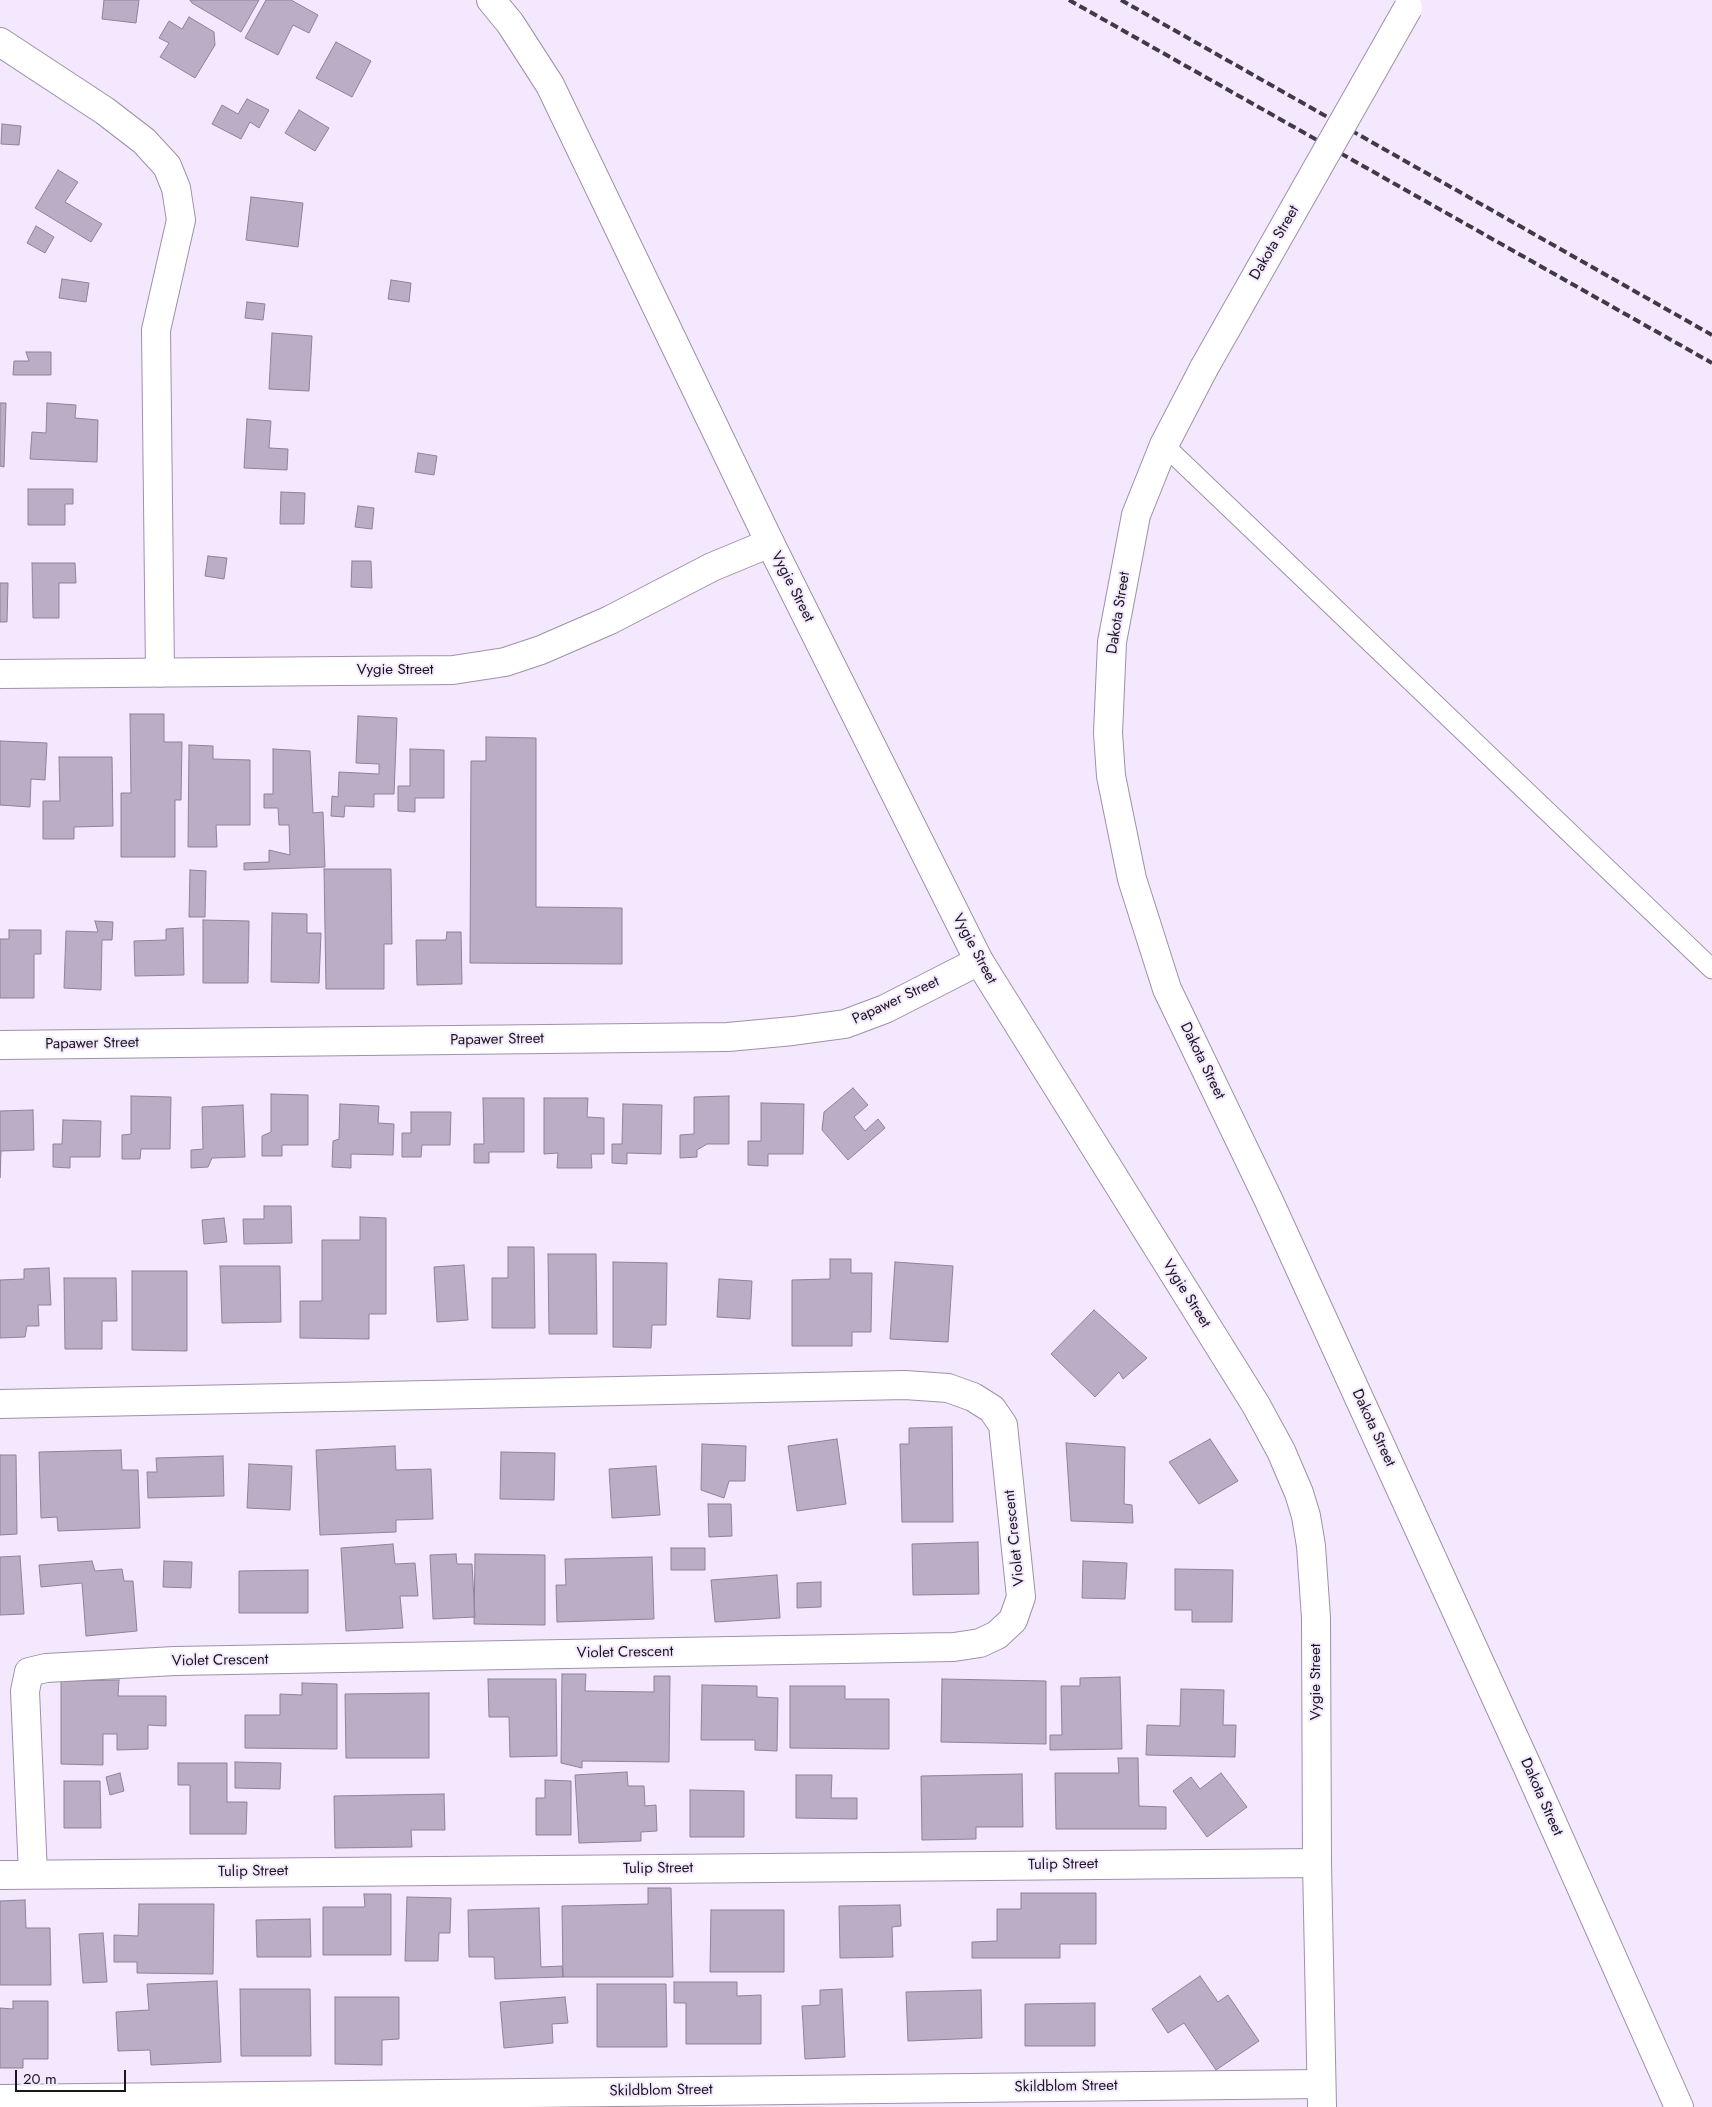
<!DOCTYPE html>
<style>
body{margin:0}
#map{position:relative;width:1712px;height:2107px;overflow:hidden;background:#f3e8fd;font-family:Jost,sans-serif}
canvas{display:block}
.scale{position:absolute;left:15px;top:2070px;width:111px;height:22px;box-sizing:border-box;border:2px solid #1a161f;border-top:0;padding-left:6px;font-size:15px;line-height:18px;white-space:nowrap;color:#1a161f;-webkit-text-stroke:4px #f3e8fd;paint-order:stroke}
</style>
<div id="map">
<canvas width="1712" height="2107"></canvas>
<div class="scale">20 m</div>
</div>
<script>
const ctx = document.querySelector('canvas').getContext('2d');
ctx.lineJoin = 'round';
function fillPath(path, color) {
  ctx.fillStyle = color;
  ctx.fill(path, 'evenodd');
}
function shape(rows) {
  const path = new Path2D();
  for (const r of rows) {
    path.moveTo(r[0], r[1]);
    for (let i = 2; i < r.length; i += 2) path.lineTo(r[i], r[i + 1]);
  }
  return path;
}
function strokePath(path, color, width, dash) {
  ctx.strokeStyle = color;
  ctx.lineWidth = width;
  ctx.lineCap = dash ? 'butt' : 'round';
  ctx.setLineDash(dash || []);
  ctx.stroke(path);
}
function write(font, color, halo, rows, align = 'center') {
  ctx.font = font + ' Jost,sans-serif';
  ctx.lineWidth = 4;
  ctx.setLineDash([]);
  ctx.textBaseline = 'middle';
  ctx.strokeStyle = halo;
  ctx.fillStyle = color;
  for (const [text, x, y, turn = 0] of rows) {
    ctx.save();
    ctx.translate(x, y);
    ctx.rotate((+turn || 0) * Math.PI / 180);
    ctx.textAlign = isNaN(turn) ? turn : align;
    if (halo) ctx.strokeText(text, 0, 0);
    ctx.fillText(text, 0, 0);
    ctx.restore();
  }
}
const building = shape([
 [104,0,139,0,136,23,102,19,104,0],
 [190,0,259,0,241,32,192,3,190,0],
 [266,0,291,0,318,15,309,33,293,25,278,55,245,38,266,0],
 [189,17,214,32,215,45,195,78,160,57,169,43,159,38,169,21,182,29,189,17],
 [336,42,371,61,352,97,316,78,336,42],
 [247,99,269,110,259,128,250,122,241,139,212,124,222,105,238,114,247,99],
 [299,110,329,128,315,151,285,133,299,110],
 [2,124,21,126,19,145,1,144,2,124],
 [58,170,78,182,65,202,102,224,91,242,35,208,58,170],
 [251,197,303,203,298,247,246,240,251,197],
 [36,226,54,237,45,253,27,243,36,226],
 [62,279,89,283,86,302,59,298,62,279],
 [391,280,411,283,409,302,388,299,391,280],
 [247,302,265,304,263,320,245,318,247,302],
 [272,333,312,336,309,391,269,389,272,333],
 [26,352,51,352,51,375,13,375,14,361,29,361,26,352],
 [0,403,6,403,4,467,0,466,0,403],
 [47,403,76,405,75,418,98,420,97,462,30,459,32,432,46,433,47,403],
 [247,419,271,421,269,448,288,449,287,470,244,468,247,419],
 [418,453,437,456,434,475,415,472,418,453],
 [28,489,73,489,73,504,65,504,65,525,28,525,28,489],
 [281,492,305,493,304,524,280,524,281,492],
 [358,506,374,508,372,529,355,527,358,506],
 [208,556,227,558,224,579,205,576,208,556],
 [352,561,371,561,372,588,351,587,352,561],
 [32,563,75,563,76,583,59,583,59,618,33,618,32,563],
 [0,583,8,583,7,622,0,622,0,583],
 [130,714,164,714,164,742,182,742,181,800,175,800,175,857,121,857,121,793,131,793,130,714],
 [358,716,397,718,394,794,374,794,374,807,345,806,344,817,331,816,332,796,338,797,339,772,379,774,379,764,356,763,358,716],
 [486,737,536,738,536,907,622,908,622,964,470,963,471,761,486,761,486,737],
 [0,741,47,743,45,780,31,779,30,807,0,805,0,741],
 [189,745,213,746,213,759,250,760,250,825,216,825,217,847,188,847,189,745],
 [273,749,310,751,313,813,323,812,325,867,244,870,244,863,269,862,269,850,290,855,289,825,279,825,278,808,264,808,264,794,273,794,273,749],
 [410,749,444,750,444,798,415,798,415,812,398,811,398,786,410,786,410,749],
 [59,757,112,757,113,826,74,827,74,839,43,839,43,801,60,801,59,757],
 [324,869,391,869,392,944,384,944,384,989,326,989,324,869],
 [190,870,206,871,205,917,189,917,190,870],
 [272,913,307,914,307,933,321,933,319,983,271,982,272,913],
 [203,920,249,921,248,983,203,983,203,920],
 [95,921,113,922,112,940,102,940,101,990,64,988,66,931,98,932,95,921],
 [183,928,184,975,135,976,134,941,166,940,166,929,183,928],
 [9,930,41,930,41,954,34,954,34,998,0,998,0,939,9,939,9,930],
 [447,932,461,932,462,984,417,985,416,940,446,940,447,932],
 [853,1088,868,1105,854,1117,865,1131,878,1119,885,1128,848,1160,822,1130,824,1112,853,1088],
 [271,1094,308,1095,308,1145,282,1145,282,1156,262,1156,262,1136,271,1132,271,1094],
 [131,1096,171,1097,170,1149,141,1149,140,1159,122,1159,122,1135,131,1134,131,1096],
 [729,1096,729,1144,707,1144,697,1150,697,1157,680,1158,680,1135,694,1134,694,1097,729,1096],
 [483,1098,524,1098,524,1152,489,1152,489,1163,474,1163,474,1144,484,1144,483,1098],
 [544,1098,588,1098,587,1117,604,1118,604,1154,591,1154,592,1168,557,1168,558,1153,544,1154,544,1098],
 [761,1103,804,1104,803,1154,768,1154,768,1166,748,1165,748,1141,761,1141,761,1103],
 [340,1104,379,1106,378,1123,394,1124,393,1155,351,1154,351,1168,332,1167,333,1141,339,1139,340,1104],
 [623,1104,662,1105,661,1154,627,1153,627,1164,612,1163,612,1144,622,1144,623,1104],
 [243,1105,245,1157,212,1158,208,1167,191,1168,191,1150,203,1149,202,1107,243,1105],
 [33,1110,34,1150,1,1151,0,1178,0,1111,33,1110],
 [411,1112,451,1112,450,1145,422,1145,421,1157,402,1157,402,1133,411,1133,411,1112],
 [63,1120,101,1121,100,1157,70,1157,70,1168,53,1167,53,1144,62,1144,63,1120],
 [264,1206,291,1206,292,1243,244,1244,243,1219,264,1219,264,1206],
 [360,1217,386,1218,386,1314,369,1314,369,1339,300,1338,300,1301,322,1301,322,1240,360,1240,360,1217],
 [224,1218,227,1242,204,1244,202,1220,224,1218],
 [508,1247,534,1247,535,1328,492,1328,492,1278,508,1278,508,1247],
 [548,1254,596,1254,597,1334,549,1334,548,1254],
 [830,1259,851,1259,851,1273,872,1273,871,1332,852,1332,852,1346,792,1346,792,1280,830,1279,830,1259],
 [613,1262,667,1263,666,1325,652,1325,651,1348,613,1347,613,1262],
 [895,1262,953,1266,948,1342,890,1339,895,1262],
 [464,1265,468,1320,437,1322,434,1267,464,1265],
 [220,1266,280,1266,281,1322,222,1323,220,1266],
 [49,1268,51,1305,38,1305,39,1326,27,1326,25,1337,0,1338,0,1280,24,1279,24,1269,49,1268],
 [132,1271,187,1271,187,1351,132,1350,132,1271],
 [64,1278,116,1278,117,1321,102,1321,102,1349,65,1349,64,1278],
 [719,1279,752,1281,750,1319,717,1317,719,1279],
 [1094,1310,1147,1358,1123,1379,1119,1372,1095,1397,1051,1354,1094,1310],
 [952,1427,953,1522,902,1522,900,1444,909,1444,909,1428,952,1427],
 [837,1439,846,1504,797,1511,788,1446,837,1439],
 [1210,1439,1238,1481,1199,1504,1169,1462,1210,1439],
 [1066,1443,1125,1447,1124,1504,1132,1505,1133,1523,1071,1521,1066,1443],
 [702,1444,746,1446,745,1481,729,1481,724,1498,701,1490,702,1444],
 [395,1446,396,1470,431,1469,433,1519,396,1520,396,1532,320,1535,316,1450,395,1446],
 [121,1450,122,1470,138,1470,140,1528,58,1531,57,1517,41,1518,39,1452,121,1450],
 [501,1452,555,1453,554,1500,500,1499,501,1452],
 [0,1455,16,1455,17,1534,0,1535,0,1455],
 [223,1456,224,1496,148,1498,147,1472,157,1472,156,1458,223,1456],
 [249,1464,292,1466,290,1510,247,1508,249,1464],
 [656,1466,660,1515,612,1518,609,1469,656,1466],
 [708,1504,731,1504,732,1536,709,1537,708,1504],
 [978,1542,979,1594,913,1595,912,1544,978,1542],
 [393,1544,395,1564,415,1563,418,1596,400,1596,403,1628,346,1631,341,1548,393,1544],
 [671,1548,705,1548,705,1570,671,1570,671,1548],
 [456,1554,457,1564,472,1564,475,1617,433,1619,430,1555,456,1554],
 [475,1554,545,1555,545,1625,474,1624,475,1554],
 [20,1556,24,1614,0,1615,0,1557,20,1556],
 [652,1557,654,1619,557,1622,556,1585,566,1585,565,1559,652,1557],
 [92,1561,95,1571,122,1569,124,1581,133,1581,137,1631,86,1636,82,1583,41,1587,39,1565,92,1561],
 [164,1561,192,1562,191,1588,163,1587,164,1561],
 [1083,1561,1127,1563,1125,1599,1082,1598,1083,1561],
 [1175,1569,1233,1570,1232,1622,1192,1622,1192,1610,1175,1610,1175,1569],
 [308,1570,308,1613,239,1613,239,1571,308,1570],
 [777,1575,780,1618,715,1622,711,1580,777,1575],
 [821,1582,821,1607,797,1608,797,1583,821,1582],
 [562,1674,586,1674,585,1691,654,1692,654,1676,670,1676,669,1762,582,1761,582,1768,561,1763,562,1674],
 [1120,1677,1122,1749,1050,1750,1050,1735,1062,1735,1061,1686,1080,1686,1080,1678,1120,1677],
 [488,1679,556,1679,557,1756,510,1757,509,1717,489,1717,488,1679],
 [942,1679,1046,1681,1046,1744,941,1742,942,1679],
 [119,1680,118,1696,166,1696,166,1726,148,1725,148,1749,117,1750,117,1734,103,1734,103,1765,61,1764,61,1681,119,1680],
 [302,1683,337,1684,337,1749,245,1748,245,1715,280,1715,280,1694,302,1695,302,1683],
 [702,1685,757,1686,757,1697,778,1698,777,1751,755,1750,755,1740,701,1740,702,1685],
 [790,1686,845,1686,845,1699,889,1699,889,1749,790,1748,790,1686],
 [1181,1689,1224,1690,1223,1725,1236,1725,1235,1757,1146,1755,1147,1725,1180,1726,1181,1689],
 [429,1693,429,1758,346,1758,345,1694,429,1693],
 [1118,1758,1138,1758,1139,1806,1166,1807,1166,1829,1056,1829,1055,1773,1119,1773,1118,1758],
 [235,1762,281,1763,280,1789,235,1788,235,1762],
 [178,1763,227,1763,227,1802,247,1802,246,1834,190,1834,190,1785,178,1785,178,1763],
 [627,1772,628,1786,644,1786,645,1806,656,1805,657,1831,641,1832,641,1841,579,1843,575,1775,627,1772],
 [120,1773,124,1791,110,1795,106,1777,120,1773],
 [1221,1773,1247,1807,1207,1837,1173,1791,1191,1777,1200,1789,1221,1773],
 [1022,1774,1023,1827,976,1827,976,1839,922,1840,921,1776,1022,1774],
 [796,1775,832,1775,831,1798,857,1798,857,1819,796,1818,796,1775],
 [545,1780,571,1781,571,1835,536,1835,536,1798,545,1798,545,1780],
 [64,1781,100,1781,101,1828,64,1828,64,1781],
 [690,1790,744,1791,744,1837,690,1837,690,1790],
 [444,1794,445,1830,411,1830,412,1847,335,1848,334,1796,444,1794],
 [648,1888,671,1888,673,1977,563,1977,562,1906,648,1904,648,1888],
 [1021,1893,1096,1893,1096,1944,1060,1944,1060,1958,972,1958,972,1942,997,1941,997,1909,1021,1909,1021,1893],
 [364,1894,391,1894,391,1955,323,1955,323,1907,365,1907,364,1894],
 [407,1897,451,1898,450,1933,439,1933,438,1961,405,1961,407,1897],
 [25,1900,26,1928,50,1928,51,1985,0,1985,0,1901,25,1900],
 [139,1904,214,1904,213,1974,137,1973,137,1962,114,1962,114,1935,138,1936,139,1904],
 [900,1905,901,1926,892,1927,893,1957,840,1958,839,1906,900,1905],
 [539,1908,541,1967,562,1966,563,1977,495,1979,494,1957,469,1957,468,1910,539,1908],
 [711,1910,784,1910,784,1972,710,1972,711,1910],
 [310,1919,311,1957,257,1957,256,1920,310,1919],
 [103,1933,107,1982,83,1983,79,1934,103,1933],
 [1200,1976,1218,2002,1228,1995,1259,2041,1216,2070,1184,2023,1168,2033,1152,2009,1200,1976],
 [217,1981,221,2062,151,2065,150,2050,118,2051,116,2012,149,2010,147,1984,217,1981],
 [674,1982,737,1982,737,1996,761,1995,761,2044,686,2044,686,2003,674,2003,674,1982],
 [597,1984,666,1984,667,2047,597,2047,597,1984],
 [240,1989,310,1989,311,2056,241,2056,240,1989],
 [842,1989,845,2057,805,2059,802,2006,820,2005,820,1990,842,1989],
 [981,1990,982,2038,908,2041,906,1992,981,1990],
 [335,1997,399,1997,399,2039,382,2040,382,2065,335,2064,335,1997],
 [565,1997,568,2023,552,2024,553,2043,504,2048,500,2002,565,1997],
 [13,2001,48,2001,48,2059,23,2059,23,2068,0,2068,0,2008,13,2009,13,2001],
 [1095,2003,1095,2046,1025,2046,1025,2004,1095,2003]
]);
const lane = shape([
 [1164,445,1712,969]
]);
const street = shape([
 [0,42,105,111,144,141,167,166,176,188,181,220,156,330,160,673],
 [0,674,453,670,505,662,541,650,610,620,712,567,770,543],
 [0,1045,728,1037,793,1031,845,1024,885,1009,979,961],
 [0,1404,905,1385,948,1388,973,1397,992,1409,1003,1425,1021,1597,1013,1620,997,1635,980,1643,954,1647,175,1661,46,1668,29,1672,25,1691,33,1874],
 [0,1875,1317,1863],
 [0,2099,1321,2084]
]);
const secondary = shape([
 [491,0,510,23,550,85,770,543,979,961,1256,1405,1281,1451,1299,1493,1306,1516,1311,1546,1316,1618,1317,1863,1322,2107],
 [1204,368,1164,445,1136,515,1112,642,1108,733,1111,776,1132,879,1167,989,1269,1201,1528,1768,1679,2107]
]);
const rail = shape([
 [1069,0,1712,363],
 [1121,0,1712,335]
]);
const secondaryBridge = shape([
 [1204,368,1408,8]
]);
const streetNames = [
 ["Dakota Street",1275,243,-60],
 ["Vygie Street",792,587,63],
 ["Dakota Street",1119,613,-81],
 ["Vygie Street",395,670],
 ["Vygie Street",974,949,62],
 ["Papawer Street",896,1001,-25],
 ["Papawer Street",497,1040,-1],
 ["Papawer Street",92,1044,-1],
 ["Dakota Street",1202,1061,64],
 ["Vygie Street",1186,1294,58],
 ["Dakota Street",1373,1428,65],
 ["Violet Crescent",1015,1538,-96],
 ["Violet Crescent",625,1653,-1],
 ["Violet Crescent",220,1661,-1],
 ["Vygie Street",1316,1682,-90],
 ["Dakota Street",1541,1797,66],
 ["Tulip Street",1063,1865,-1],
 ["Tulip Street",658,1869,-1],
 ["Tulip Street",253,1872,-1],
 ["Skildblom Street",1066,2087,-1],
 ["Skildblom Street",661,2091,-1]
];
fillPath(building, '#baadc6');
strokePath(building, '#8f829a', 1);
strokePath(lane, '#9e91a9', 21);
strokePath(street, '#9e91a9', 30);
strokePath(secondary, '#9e91a9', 30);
strokePath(lane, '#fff', 19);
strokePath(street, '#fff', 28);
strokePath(secondary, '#fff', 28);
strokePath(rail, '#3f3a45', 4, [8, 4]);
strokePath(secondaryBridge, '#9e91a9', 30, []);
strokePath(secondaryBridge, '#fff', 28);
write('15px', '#1a161f', '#f3e8fd', streetNames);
</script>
